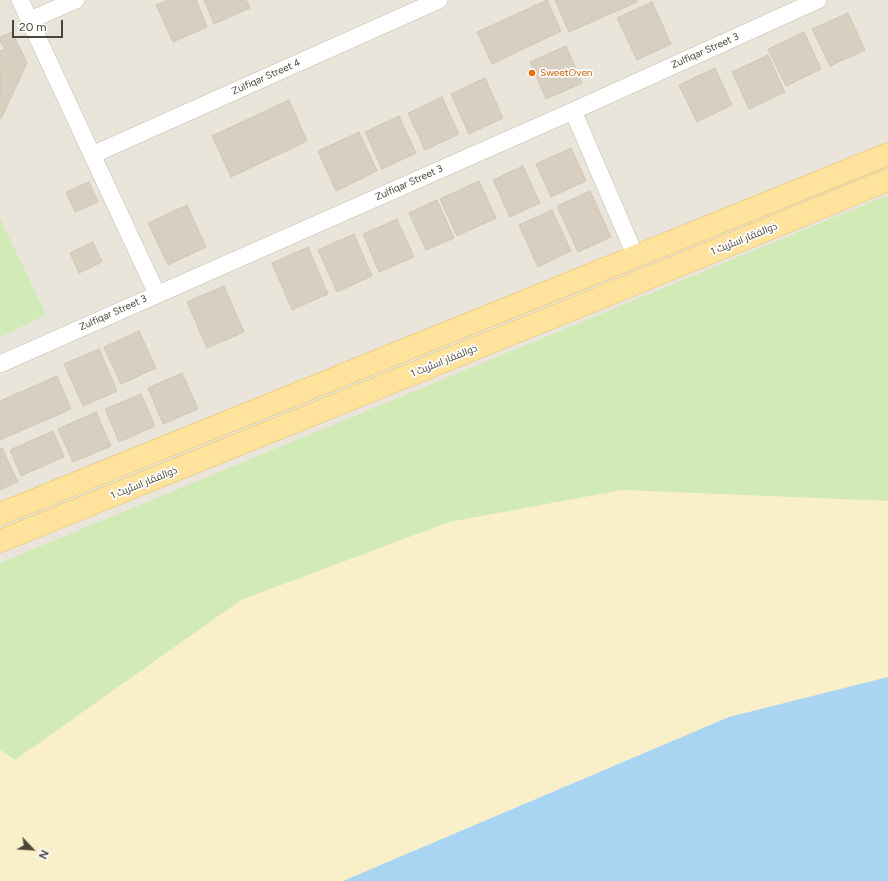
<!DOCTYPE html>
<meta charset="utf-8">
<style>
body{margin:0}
#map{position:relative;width:888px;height:881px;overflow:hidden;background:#f6f3ec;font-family:Figtree,sans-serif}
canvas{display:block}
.north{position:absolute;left:12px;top:829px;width:40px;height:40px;-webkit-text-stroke:3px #fff;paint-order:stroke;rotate:115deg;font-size:11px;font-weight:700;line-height:16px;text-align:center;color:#4b4439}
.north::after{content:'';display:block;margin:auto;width:14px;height:18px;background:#4b4439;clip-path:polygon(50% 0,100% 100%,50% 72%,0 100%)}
.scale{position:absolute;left:12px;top:20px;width:51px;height:18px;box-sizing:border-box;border:2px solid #4b4439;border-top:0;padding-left:5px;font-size:12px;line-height:14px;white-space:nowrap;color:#4b4439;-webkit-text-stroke:3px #fff;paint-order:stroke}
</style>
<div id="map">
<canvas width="888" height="881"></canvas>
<div class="north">N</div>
<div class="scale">20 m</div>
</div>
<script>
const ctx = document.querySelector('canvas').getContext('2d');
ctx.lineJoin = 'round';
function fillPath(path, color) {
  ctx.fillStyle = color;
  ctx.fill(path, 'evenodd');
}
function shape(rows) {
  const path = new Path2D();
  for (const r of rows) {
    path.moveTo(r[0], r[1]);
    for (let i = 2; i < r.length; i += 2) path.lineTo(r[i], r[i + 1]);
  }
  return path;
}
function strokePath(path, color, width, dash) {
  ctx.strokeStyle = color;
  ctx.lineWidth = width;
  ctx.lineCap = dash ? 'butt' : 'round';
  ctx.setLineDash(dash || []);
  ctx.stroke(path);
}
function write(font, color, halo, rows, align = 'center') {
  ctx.font = font + ' Figtree,Cairo,sans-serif';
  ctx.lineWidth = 3.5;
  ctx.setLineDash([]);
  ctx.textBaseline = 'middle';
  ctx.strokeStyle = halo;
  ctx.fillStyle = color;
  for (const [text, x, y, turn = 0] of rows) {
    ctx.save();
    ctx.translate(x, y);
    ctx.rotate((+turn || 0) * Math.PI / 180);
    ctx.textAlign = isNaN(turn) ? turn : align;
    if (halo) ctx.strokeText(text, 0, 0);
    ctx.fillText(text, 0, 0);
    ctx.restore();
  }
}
const residential = shape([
 [0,0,888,0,888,672,0,881]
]);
const green = shape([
 [888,195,888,501,622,490,241,600,15,760,0,750,0,563],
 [0,218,46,315,0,337]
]);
const sand = shape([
 [622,490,888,501,888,677,729,717,343,881,0,881,0,750,15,760,241,600,449,522]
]);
const water = shape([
 [888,677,888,881,343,881,729,717]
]);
const building = shape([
 [168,0,196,0,207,27,173,42,156,5,168,0],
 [204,0,246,0,250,8,214,24,204,0],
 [547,0,561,31,492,64,477,32,547,0],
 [555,0,636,0,637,2,569,32,555,0],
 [652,2,671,44,637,60,617,18,652,2],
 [848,13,865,50,830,66,812,29,848,13],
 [12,32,27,63,1,119,0,51,5,49,0,41,0,37,12,32],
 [804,32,821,69,786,86,768,49,804,32],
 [566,46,582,83,546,99,530,62,566,46],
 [768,55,785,92,749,109,732,72,768,55],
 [715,68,732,105,697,122,679,85,715,68],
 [485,78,503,118,469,134,451,94,485,78],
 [442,97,459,134,425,150,408,113,442,97],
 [289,100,307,141,231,177,212,136,289,100],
 [399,116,416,153,382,169,365,132,399,116],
 [359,132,377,171,336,191,318,151,359,132],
 [571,148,586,181,551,197,536,164,571,148],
 [523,166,540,203,510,217,493,180,523,166],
 [479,181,496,218,457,236,440,199,479,181],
 [89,182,98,202,75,212,66,192,89,182],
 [590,191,611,237,578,252,557,206,590,191],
 [437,200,454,238,426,250,409,213,437,200],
 [187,205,206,247,168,265,148,223,187,205],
 [552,210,571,251,538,267,519,225,552,210],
 [397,219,414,257,379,272,363,234,397,219],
 [354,234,372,276,337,292,318,250,354,234],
 [93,242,102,262,79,273,70,253,93,242],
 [308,247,328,294,292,310,272,263,308,247],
 [224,286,244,332,207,348,187,302,224,286],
 [139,331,156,368,121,384,104,347,139,331],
 [99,349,117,391,83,406,64,364,99,349],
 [182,373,198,409,163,424,148,388,182,373],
 [57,376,71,409,0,440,0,401,57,376],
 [141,394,155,426,119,442,105,409,141,394],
 [96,412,111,446,73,462,58,429,96,412],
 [53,431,64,457,21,476,10,450,53,431],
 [2,448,18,482,0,490,0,449,2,448]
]);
const minor = shape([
 [20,0,157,294],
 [30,20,76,0],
 [573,111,636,257],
 [92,155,439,0],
 [0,364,573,111,818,0]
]);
const major = shape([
 [0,514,888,154],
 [0,541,570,310,888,180]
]);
const markers = [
 [532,73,4,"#e8710a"]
];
const streetNames = [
 ["Zulfiqar Street 3",705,51,-24],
 ["Zulfiqar Street 4",266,77,-24],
 ["Zulfiqar Street 3",409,183,-24],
 ["ذوالفقار اسٹریٹ 1",744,239,-22],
 ["Zulfiqar Street 3",113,313,-24],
 ["ذوالفقار اسٹریٹ 1",444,361,-22],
 ["ذوالفقار اسٹریٹ 1",144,483,-22]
];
const foodNames = [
 ["SweetOven",540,73]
];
fillPath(residential, '#eae5da');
fillPath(green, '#d2eab5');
fillPath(sand, '#f9efc9');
fillPath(water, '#a9d4f2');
fillPath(building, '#d8cfc1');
strokePath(building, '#d3c7b4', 1);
strokePath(minor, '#c2bbae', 18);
strokePath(major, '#e6c16a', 23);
strokePath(minor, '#fff', 17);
strokePath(major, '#ffe39c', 22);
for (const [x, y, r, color] of markers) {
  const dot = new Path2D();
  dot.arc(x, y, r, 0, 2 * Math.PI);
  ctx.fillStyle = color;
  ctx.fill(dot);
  strokePath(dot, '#fff', 1.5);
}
write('10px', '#4b4439', '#fff', streetNames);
write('10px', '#c56008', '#fff', foodNames, 'left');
</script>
